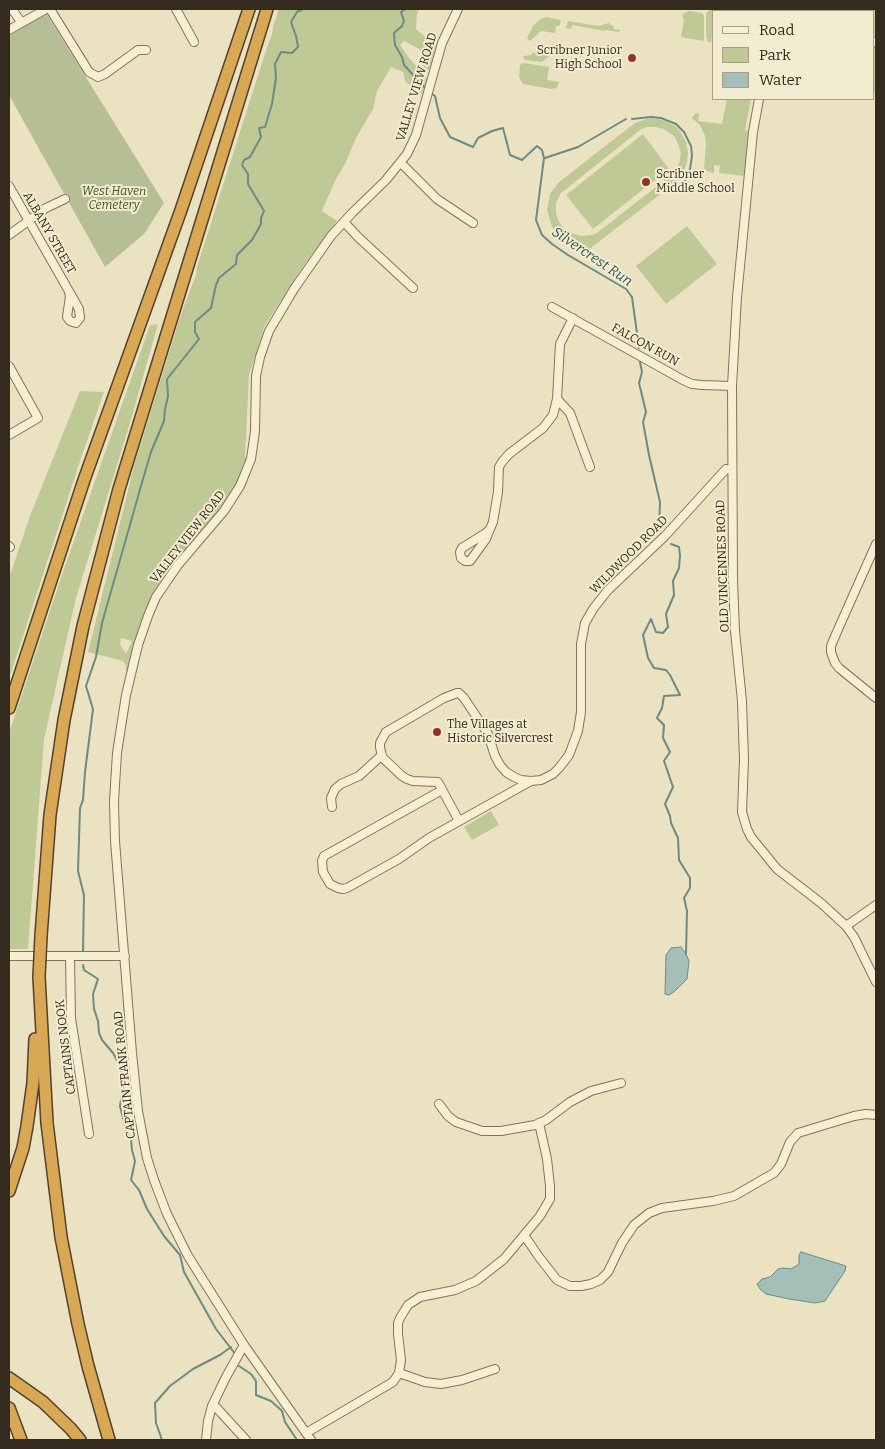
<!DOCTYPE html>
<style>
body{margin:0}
#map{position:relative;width:885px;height:1449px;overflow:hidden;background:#ebe2c1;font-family:Bitter,serif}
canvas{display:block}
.frame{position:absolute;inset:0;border:10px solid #342a1d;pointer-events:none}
.legend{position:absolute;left:712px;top:10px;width:162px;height:90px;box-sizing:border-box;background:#f3ecd0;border:1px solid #a79e88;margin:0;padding:6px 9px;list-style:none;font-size:15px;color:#342a1d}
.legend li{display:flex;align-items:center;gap:10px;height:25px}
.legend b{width:25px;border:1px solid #a79e88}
</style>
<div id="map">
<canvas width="885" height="1449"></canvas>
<div class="frame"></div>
<ul class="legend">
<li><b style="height:6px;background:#f7efd4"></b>Road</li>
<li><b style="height:14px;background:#bfc996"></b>Park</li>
<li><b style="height:14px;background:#a4beb8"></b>Water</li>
</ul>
</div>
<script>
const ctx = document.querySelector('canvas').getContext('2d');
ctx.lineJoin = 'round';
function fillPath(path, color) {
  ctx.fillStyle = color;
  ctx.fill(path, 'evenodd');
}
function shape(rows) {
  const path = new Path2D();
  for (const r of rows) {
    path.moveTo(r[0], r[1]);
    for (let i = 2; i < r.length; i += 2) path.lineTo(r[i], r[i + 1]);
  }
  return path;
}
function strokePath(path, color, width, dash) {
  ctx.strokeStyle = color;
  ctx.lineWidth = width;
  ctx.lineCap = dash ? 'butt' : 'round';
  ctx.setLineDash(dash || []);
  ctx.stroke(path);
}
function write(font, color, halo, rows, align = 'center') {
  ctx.font = font + ' Bitter,serif';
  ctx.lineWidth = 4;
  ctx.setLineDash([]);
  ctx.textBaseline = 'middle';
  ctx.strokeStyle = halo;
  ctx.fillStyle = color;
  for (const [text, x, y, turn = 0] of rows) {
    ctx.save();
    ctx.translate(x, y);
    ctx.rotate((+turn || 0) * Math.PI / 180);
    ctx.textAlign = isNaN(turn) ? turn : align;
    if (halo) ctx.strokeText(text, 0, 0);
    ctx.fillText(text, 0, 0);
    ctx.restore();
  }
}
const green = shape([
 [279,9,419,9,417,15,416,29,436,46,429,70,423,66,427,53,404,41,400,45,409,58,427,78,422,94,405,81,403,72,391,67,377,91,373,109,356,138,345,164,336,179,322,211,337,221,304,265,265,325,249,375,245,457,247,458,234,493,163,582,129,670,126,671,126,665,123,661,88,652,134,466,181,314,196,275,197,267,267,47,272,34,273,27],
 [121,638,132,641,126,654,120,644],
 [712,9,743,9,747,11,714,11,714,36,712,36,711,42,708,42,706,35,706,15,707,12],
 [867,9,876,9,876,94,874,93,874,11,866,11],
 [689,11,702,13,704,16,704,39,703,41,681,37,684,20,683,19,683,14],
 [547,17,560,20,561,21,559,26,556,26,555,33,541,31,530,41,527,38,533,26,540,19],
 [568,21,598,26,609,23,614,27,613,29,620,30,619,32,606,30,605,31,572,25,571,29,566,28],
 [534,52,536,53,550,55,545,60,541,62,525,60,523,56,531,55],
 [524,63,549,67,547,80,559,82,557,88,551,89,523,84,519,77,520,65],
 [727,99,751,99,745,130,748,131,745,176,719,173,720,166,716,165,714,165,714,173,709,172,704,169,706,144,705,136,700,125,692,118,696,113,699,114,698,121,722,124],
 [647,119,658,119,665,121,675,126,680,131,686,142,688,153,687,162,684,171,675,183,583,254,579,248,583,244,575,243,565,240,556,232,552,227,547,210,550,194,559,182,631,126,637,122],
 [646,127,656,127,663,129,674,136,677,141,681,153,679,164,677,169,670,176,597,233,591,235,581,236,571,233,565,230,559,222,556,213,556,203,561,193,640,130],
 [643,134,669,169,593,229,566,195],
 [687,226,717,264,666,304,636,266],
 [158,324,130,423,76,598,44,739,28,949,9,949,9,733,64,569,150,325],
 [80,391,104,392,81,458,9,679,9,578,30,516],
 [491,811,499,825,472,840,464,827]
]);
const cemetery = shape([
 [46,13,164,203,144,234,105,267,9,95,9,36]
]);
const water = shape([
 [681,947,686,954,689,961,687,979,675,991,669,995,665,994,666,955,671,948,681,947],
 [801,1252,846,1266,845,1271,825,1301,815,1303,789,1299,766,1294,760,1289,757,1284,762,1279,770,1277,778,1269,783,1268,791,1269,799,1264,799,1255,801,1252]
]);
const stream = shape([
 [406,9,401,12,404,21,402,26,394,33,395,45,402,57,404,65,425,88],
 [432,94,435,96,440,118,450,137,473,147,478,138,492,131,503,128,510,155,522,160,537,146,542,150,544,158,536,220,542,235,552,244,568,255,626,289,632,297,639,348],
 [632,119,651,117,661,118,676,124,684,132,691,146,692,156,690,169,683,186],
 [545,158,578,147,626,119],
 [640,362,642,372,639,383,646,412,643,422,649,455,660,502,659,529],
 [671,544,679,547,680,556,679,568,673,581,674,595,666,614,668,627,663,633,656,632,651,619,643,635,648,658,654,668,666,670,670,675,680,695,664,696,662,708,657,718,664,725,663,738,670,752,664,761,673,787,665,804,670,816,671,823,678,838,679,860,690,878,690,888,684,898,687,911,686,954],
 [83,952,84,895,78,871,80,808,83,800,85,772,93,709,86,686,96,657,102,623,143,479,151,452,164,421,165,409,168,396,167,379,199,339,195,332,195,322,211,308,216,285,219,278,236,264,237,255,252,240,261,224,261,218,264,211,248,184,248,174,242,165,244,160,250,157,261,137,259,128,265,127,272,104,276,78,275,64,281,52,292,53,298,47,296,36,291,22,297,12,303,9],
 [83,965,84,970,98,979,93,994,94,1009,98,1021,99,1033,102,1040,113,1053,120,1065,123,1087,120,1106,126,1130,131,1139,132,1150,135,1161,131,1180,139,1190,147,1209,164,1236,180,1255,184,1272,216,1329,236,1355],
 [239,1366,251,1374,256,1381,256,1395,271,1401,282,1411,285,1422,297,1440],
 [162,1440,156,1423,155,1403,170,1386,193,1369,220,1355,231,1347]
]);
const minor = shape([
 [12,9,21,22],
 [50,9,89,72,98,77,105,74,138,50,146,50],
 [176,9,194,42],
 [752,9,757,11],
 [772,11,773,9],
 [9,30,46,9],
 [874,42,876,43],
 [759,99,753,132,737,297,732,386,733,580,735,631,742,701,744,760,742,812,747,829,751,837,777,869,821,903,846,926,854,937,876,982],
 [401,163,437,199,473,223],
 [9,186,74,300,79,309,80,318,76,323,70,321,67,317,70,296,69,292],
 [344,222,358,237,413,288],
 [9,235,46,208,65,199],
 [552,307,683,380,692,384,702,385,732,386],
 [9,366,38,418,9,435],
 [557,399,570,413,590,467],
 [490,529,486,533,462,548,460,552,461,558,465,561,470,561,486,539,490,529,493,522,498,492,499,467,502,462,509,454,543,428,553,415,557,399,560,344,573,318],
 [876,544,836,634,831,646,831,652,835,663,839,668,876,698],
 [9,546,10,547],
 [442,790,324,856,322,861,323,872,330,884,338,888,343,889,347,888,399,859,429,838,531,781],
 [332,807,331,798,335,789,341,784,359,776,382,755],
 [459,821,438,782,413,781,407,779,402,776,382,757,380,747,380,743,386,732,444,698,457,693,459,693,464,698,488,734,495,756,500,765,506,772,514,777,521,780,531,781,541,780,553,774,559,768,569,755,578,731,581,712,581,644,585,623,593,609,608,590,665,536,726,469,732,470],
 [846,926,876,905],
 [9,956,125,956],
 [70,956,71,1018,89,1134],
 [439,1104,448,1116,456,1122,482,1131,501,1131,535,1125,546,1120,570,1102,591,1091,621,1083],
 [524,1235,539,1257,557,1280,570,1286,581,1286,591,1284,600,1280,608,1272,622,1243,634,1225,649,1213,662,1208,713,1201,734,1196,774,1173,781,1164,790,1142,798,1133,854,1116,866,1114,876,1115],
 [399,1373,425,1382,441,1384,462,1380,495,1369],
 [213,1404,246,1440],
 [306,1433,393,1382,399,1373,401,1360,398,1334,398,1323,400,1318,408,1305,420,1297,455,1290,476,1281,504,1259,540,1216,550,1199,550,1186,547,1159,539,1123],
 [206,1440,208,1421,212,1406,226,1377,244,1345],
 [311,1440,244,1345,188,1256,167,1214,154,1180,147,1158,138,1111,132,1053,115,841,114,801,117,753,126,695,138,645,148,616,156,597,178,565,224,511,240,486,251,459,255,431,256,376,260,357,269,331,294,289,331,236,352,213,386,180,407,154,416,135,442,43,458,9]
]);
const highway = shape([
 [9,708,84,480,181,210,249,9],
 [41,936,50,815,64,720,83,626,119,489,267,9],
 [39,977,47,1123,61,1237,78,1324,88,1366,109,1440],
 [9,1191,23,1148,27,1126,33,1083,35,1039],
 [9,1378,43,1402,71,1429,80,1440],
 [9,1408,21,1440]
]);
const highwayBridge = shape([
 [39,977,41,936]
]);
const markers = [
 [632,58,5,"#90332d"],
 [646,182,5,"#90332d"],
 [437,732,5,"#90332d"]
];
const poiNames = [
 ["Scribner Junior",622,51,"right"],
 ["High School",622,65,"right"],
 ["Scribner",656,175],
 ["Middle School",656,189],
 ["The Villages at",447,725],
 ["Historic Silvercrest",447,739]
];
const streetNames = [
 ["VALLEY VIEW ROAD",417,87,-73],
 ["ALBANY STREET",49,233,60],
 ["FALCON RUN",645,345,29],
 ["VALLEY VIEW ROAD",188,537,-52],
 ["WILDWOOD ROAD",629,555,-45],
 ["OLD VINCENNES ROAD",723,566,-92],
 ["CAPTAINS NOOK",66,1047,-97],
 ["CAPTAIN FRANK ROAD",125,1075,-96]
];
const parkNames = [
 ["West Haven",114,192],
 ["Cemetery",114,206]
];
const waterNames = [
 ["Silvercrest Run",592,257,34]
];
fillPath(green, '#bfc996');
fillPath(cemetery, '#b6be95');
fillPath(water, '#a4beb8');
strokePath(water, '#6b8b86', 1);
strokePath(stream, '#6b8b86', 2);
strokePath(minor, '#84735a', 10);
strokePath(highway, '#52412e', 14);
strokePath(minor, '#f7efd4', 8);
strokePath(highway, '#d8a855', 11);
strokePath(highwayBridge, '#52412e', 14, []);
strokePath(highwayBridge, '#d8a855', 11);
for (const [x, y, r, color] of markers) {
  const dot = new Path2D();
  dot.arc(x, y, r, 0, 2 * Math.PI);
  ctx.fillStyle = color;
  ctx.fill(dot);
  strokePath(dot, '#f3ecd0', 2);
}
write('12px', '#342a1d', '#f3ecd0', poiNames, 'left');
write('12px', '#342a1d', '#f3ecd0', streetNames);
write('italic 12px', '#425025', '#f3ecd0', parkNames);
write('italic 14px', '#2d5354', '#f3ecd0', waterNames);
</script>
